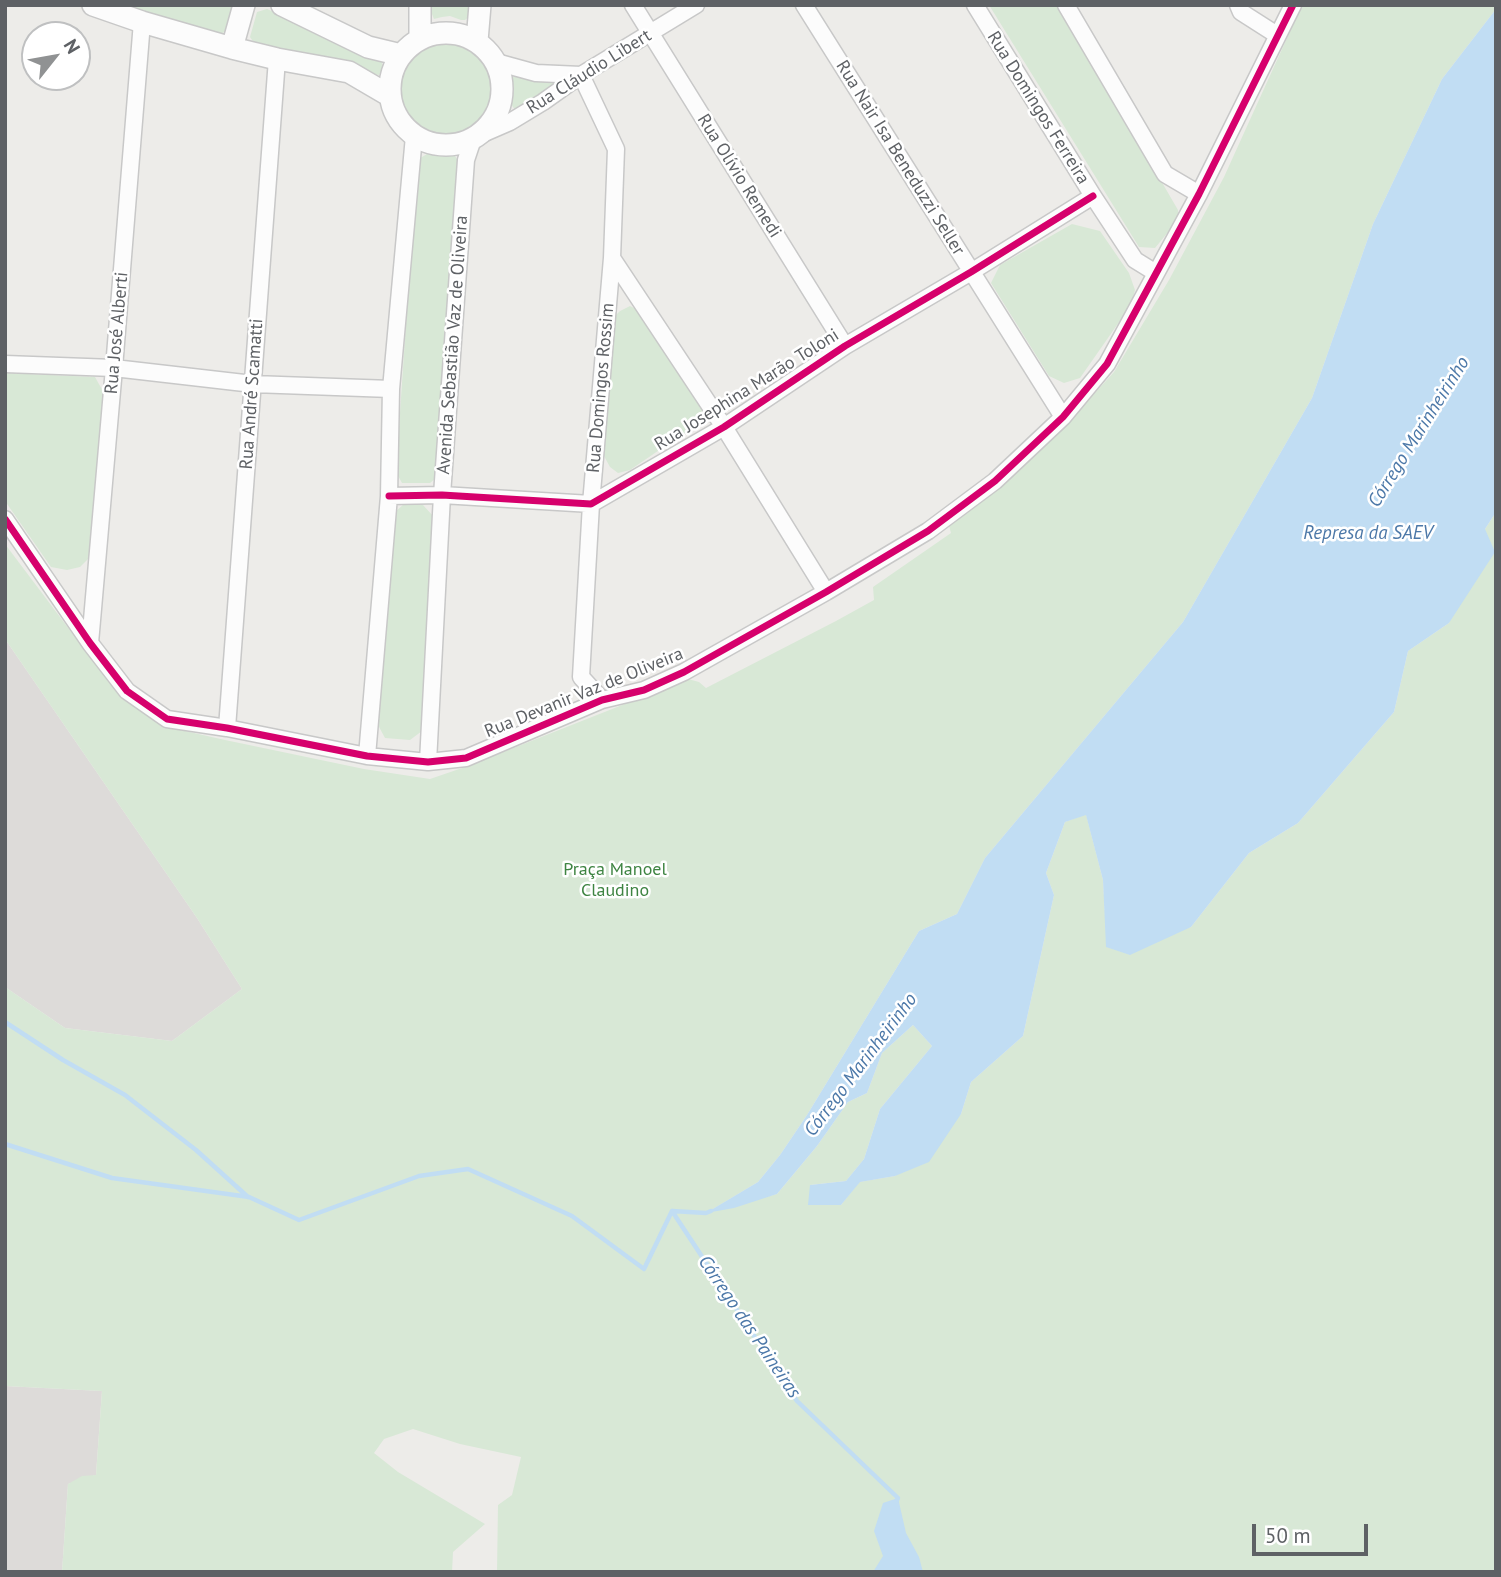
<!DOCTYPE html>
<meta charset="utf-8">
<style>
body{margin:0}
#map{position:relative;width:1501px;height:1577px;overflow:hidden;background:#edece9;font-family:"PT Sans",sans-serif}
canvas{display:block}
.frame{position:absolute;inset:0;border:7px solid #5e6165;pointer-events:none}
.north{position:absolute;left:21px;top:21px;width:70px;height:70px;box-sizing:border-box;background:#fff;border:2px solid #bfc0c1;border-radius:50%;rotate:59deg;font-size:19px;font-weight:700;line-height:28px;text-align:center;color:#5e6165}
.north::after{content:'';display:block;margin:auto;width:24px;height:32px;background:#909293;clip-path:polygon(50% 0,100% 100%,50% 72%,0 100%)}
.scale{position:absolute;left:1252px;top:1524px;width:116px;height:32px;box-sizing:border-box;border:4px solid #5e6165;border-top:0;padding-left:9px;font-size:21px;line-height:24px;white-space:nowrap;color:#5e6165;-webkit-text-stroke:5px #fff;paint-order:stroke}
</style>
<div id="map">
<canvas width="1501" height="1577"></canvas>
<div class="frame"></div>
<div class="north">N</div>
<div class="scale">50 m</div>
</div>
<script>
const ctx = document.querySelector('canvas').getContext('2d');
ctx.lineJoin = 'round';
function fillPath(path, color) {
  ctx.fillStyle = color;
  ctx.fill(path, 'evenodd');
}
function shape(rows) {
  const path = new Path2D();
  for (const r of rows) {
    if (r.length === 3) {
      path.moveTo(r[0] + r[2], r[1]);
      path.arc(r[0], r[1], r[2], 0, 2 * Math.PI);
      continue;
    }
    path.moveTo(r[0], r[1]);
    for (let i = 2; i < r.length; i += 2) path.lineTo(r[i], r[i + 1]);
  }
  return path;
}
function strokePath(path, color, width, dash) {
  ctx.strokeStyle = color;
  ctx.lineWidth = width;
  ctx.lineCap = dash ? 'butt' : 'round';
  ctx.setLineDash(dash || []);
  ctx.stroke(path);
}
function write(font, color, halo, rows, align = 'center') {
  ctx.font = font + ' "PT Sans",sans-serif';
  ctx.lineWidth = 5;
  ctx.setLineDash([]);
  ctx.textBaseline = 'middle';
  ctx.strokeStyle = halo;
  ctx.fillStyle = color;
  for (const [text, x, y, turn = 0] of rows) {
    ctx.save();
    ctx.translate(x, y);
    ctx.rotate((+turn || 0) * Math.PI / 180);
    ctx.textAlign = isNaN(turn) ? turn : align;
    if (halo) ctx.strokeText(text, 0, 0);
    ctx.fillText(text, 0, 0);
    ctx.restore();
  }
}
const industrial = shape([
 [5,639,197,918,242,989,172,1041,65,1028,5,987],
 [5,1386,102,1391,96,1475,68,1484,62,1572,5,1572]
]);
const green = shape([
 [123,5,237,5,231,29,218,35],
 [430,5,474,5,471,15,465,20,461,20,450,16,442,17,434,19,430,9],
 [989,5,1059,5,1178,210,1178,220,1155,248,1139,247],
 [1302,5,1496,5,1496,9,1442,79,1373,224,1312,398,1183,622,985,858,957,914,919,931,807,1115,780,1155,758,1182,708,1212,777,1194,817,1146,848,1102,867,1093,882,1053,913,1025,932,1046,880,1109,864,1159,846,1181,810,1185,841,1205,859,1182,895,1176,961,1114,971,1082,1023,1036,1054,895,1046,873,1065,822,1086,814,1103,880,1107,947,1191,927,1249,853,1298,823,1394,712,1408,651,1449,623,1485,529,1496,512,1496,1572,497,1572,498,1505,512,1495,521,1457,460,1444,413,1429,384,1439,374,1453,398,1472,485,1524,453,1552,452,1572,62,1572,68,1484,82,1476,96,1475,102,1391,5,1386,5,987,65,1028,172,1041,242,989,197,918,5,639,5,544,121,698,163,726,225,740,364,769,430,779,468,766,688,679,699,682,706,688,836,621,874,600,873,587,951,533,948,522,999,487,1056,436,1114,372,1169,280,1224,177],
 [267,9,381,58,383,68,379,75,372,74,257,47,250,37,257,12],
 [445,88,48],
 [516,74,553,81,556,84,516,111,510,103,514,90,512,78],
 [427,154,455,156,460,164,436,478,430,483,402,483,396,472,417,160],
 [1072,224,1100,231,1129,273,1135,290,1131,305,1080,378,1064,383,1049,376,991,283,1000,265],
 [630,306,638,310,702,409,702,420,696,425,630,470,618,473,610,467,604,456,612,319,620,311],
 [5,373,95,377,104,393,90,557,80,567,67,570,51,567,5,501],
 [404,504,423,505,434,517,422,731,410,740,385,738,378,725,394,513]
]);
const water = shape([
 [1496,9,1496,512,1485,529,1495,552,1449,623,1408,651,1394,712,1298,823,1249,853,1191,927,1130,955,1106,947,1103,880,1086,815,1065,822,1046,873,1054,895,1023,1036,971,1082,961,1114,929,1162,895,1176,860,1182,841,1205,808,1205,810,1185,846,1181,864,1159,880,1109,932,1046,913,1025,882,1053,867,1093,848,1102,817,1146,777,1194,734,1208,706,1213,758,1182,780,1155,807,1115,919,931,957,914,985,858,1183,622,1312,398,1373,224,1442,79],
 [898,1498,906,1533,919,1557,923,1572,873,1572,883,1556,874,1531,883,1503]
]);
const stream = shape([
 [5,1022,63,1060,125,1095,196,1150,248,1197],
 [5,1144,112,1178,249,1197,299,1220,419,1176,468,1169,572,1216,644,1269,672,1211,706,1213,711,1211],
 [672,1211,797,1401,898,1498,896,1502]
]);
const minor = shape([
 [633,5,845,346],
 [804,5,1063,417],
 [975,5,1093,196,1135,260,1156,273],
 [1066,5,1165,174,1199,194],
 [1238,5,1241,12,1277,35],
 [496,62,536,73,581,75],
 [581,75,616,149,612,258,591,504,581,677,602,700],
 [480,135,510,122,543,102,581,75,696,5],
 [612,258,724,427,826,592],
 [5,364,114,368,253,384,391,389],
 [389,496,442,495,591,504,724,427,845,346,971,272,1093,196],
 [5,519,90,643,127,691,167,719,227,728,367,756,428,762,466,758,602,700,644,690,684,672,826,592,928,531,995,481,1063,417,1107,364,1199,194,1293,5],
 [90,643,114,368,142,22],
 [227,728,277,59],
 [367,756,389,496,391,389,414,136],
 [428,762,442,495,466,160,473,139]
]);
const tertiary = shape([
 [93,5,142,22,232,48,277,59,349,72,390,96],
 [282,5,368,47,401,55],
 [420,5,420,38],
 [446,89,56],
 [477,41,480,5],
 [232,48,244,5]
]);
const cycleway = shape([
 [389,496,442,495,591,504,724,427,845,346,971,272,1093,196],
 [5,519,90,643,127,691,167,719,227,728,367,756,428,762,466,758,602,700,644,690,684,672,826,592,928,531,995,481,1063,417,1107,364,1199,194,1293,5]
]);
const streetNames = [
 ["Rua Cláudio Libert",589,72,-32],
 ["Rua Domingos Ferreira",1038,108,58],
 ["Rua Nair Isa Beneduzzi Seller",900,158,58],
 ["Rua Olívio Remedi",739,176,58],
 ["Rua José Alberti",117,333,-85],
 ["Avenida Sebastião Vaz de Oliveira",453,345,-86],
 ["Rua Domingos Rossim",601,388,-85],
 ["Rua Josephina Marão Toloni",747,390,-32],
 ["Rua André Scamatti",252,394,-86],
 ["Rua Devanir Vaz de Oliveira",584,693,-22]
];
const parkNames = [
 ["Praça Manoel",615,870],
 ["Claudino",615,891]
];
const waterNames = [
 ["Córrego Marinheirinho",1419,432,-58],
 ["Represa da SAEV",1368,534],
 ["Córrego Marinheirinho",861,1065,-53],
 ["Córrego das Paineiras",749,1327,56]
];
fillPath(industrial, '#dddbd9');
fillPath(green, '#d8e8d6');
fillPath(water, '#c1ddf3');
strokePath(stream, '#c1ddf3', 4.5);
strokePath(minor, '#c8c8c8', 19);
strokePath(tertiary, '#c8c8c8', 24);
strokePath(minor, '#fcfcfc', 16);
strokePath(tertiary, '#fcfcfc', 21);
strokePath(cycleway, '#d6006c', 7);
write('18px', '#5e6165', '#fff', streetNames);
write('18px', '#3e8442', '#fff', parkNames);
write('italic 19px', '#4c78a8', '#fff', waterNames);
</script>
